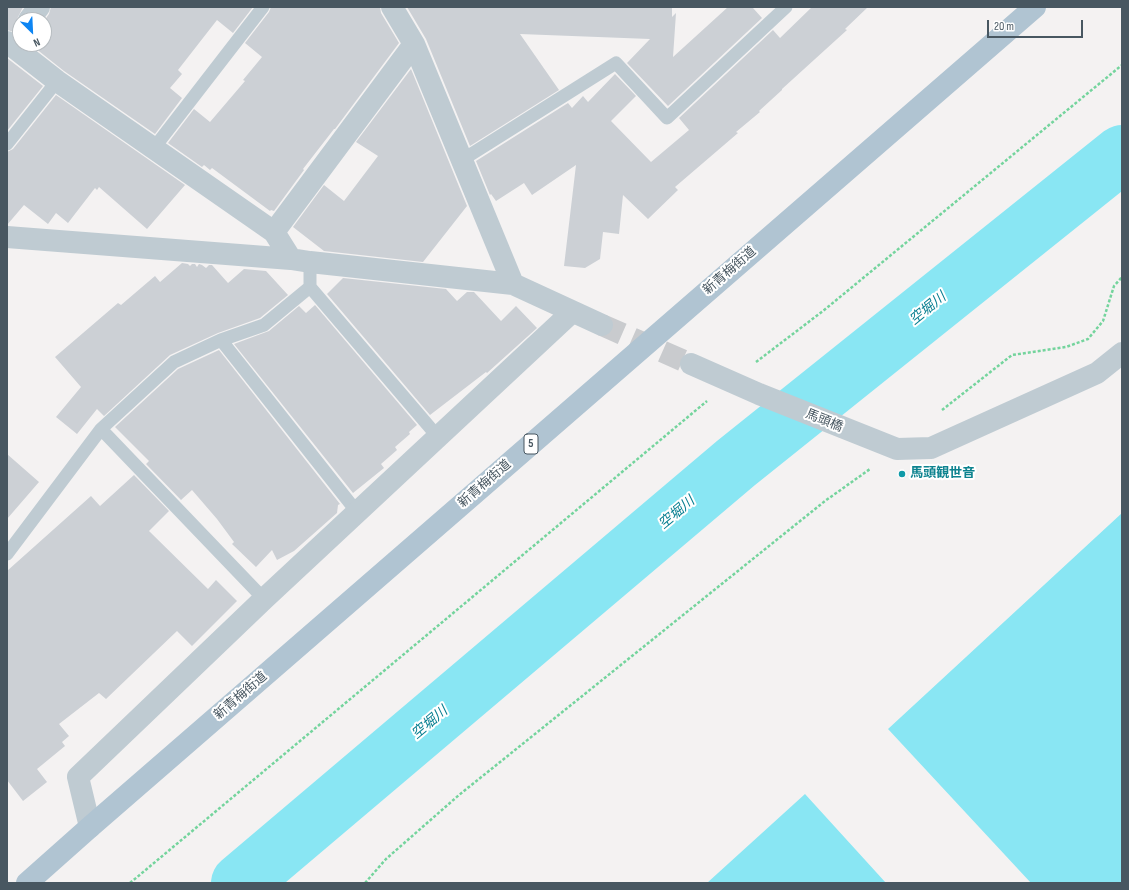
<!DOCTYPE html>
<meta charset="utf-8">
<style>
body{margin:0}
#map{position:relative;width:1129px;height:890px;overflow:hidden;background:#f4f2f2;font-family:"Sofia Sans Condensed",sans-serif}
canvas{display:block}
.frame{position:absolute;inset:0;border:8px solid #485761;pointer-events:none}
.north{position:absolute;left:12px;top:12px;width:40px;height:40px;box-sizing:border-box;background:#fff;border:1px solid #b6bcc0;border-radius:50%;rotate:156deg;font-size:11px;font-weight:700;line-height:16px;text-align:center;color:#485761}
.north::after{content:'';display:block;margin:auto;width:14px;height:18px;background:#0d85f3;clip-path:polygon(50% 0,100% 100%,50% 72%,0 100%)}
.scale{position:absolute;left:987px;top:20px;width:96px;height:18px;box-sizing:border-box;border:2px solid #485761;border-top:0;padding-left:5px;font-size:12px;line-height:14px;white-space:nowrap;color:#485761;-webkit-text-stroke:3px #fff;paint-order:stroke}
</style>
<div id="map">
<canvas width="1129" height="890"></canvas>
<div class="frame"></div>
<div class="north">N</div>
<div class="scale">20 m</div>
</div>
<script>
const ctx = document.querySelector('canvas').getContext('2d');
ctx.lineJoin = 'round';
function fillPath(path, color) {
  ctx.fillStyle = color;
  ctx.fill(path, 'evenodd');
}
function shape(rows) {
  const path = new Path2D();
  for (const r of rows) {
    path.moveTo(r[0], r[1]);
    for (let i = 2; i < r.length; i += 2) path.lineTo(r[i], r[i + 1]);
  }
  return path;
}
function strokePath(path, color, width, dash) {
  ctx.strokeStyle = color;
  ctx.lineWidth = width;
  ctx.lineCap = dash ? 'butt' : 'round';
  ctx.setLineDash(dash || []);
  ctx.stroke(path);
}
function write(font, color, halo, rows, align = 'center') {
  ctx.font = font + ' "Sofia Sans Condensed","Noto Sans JP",sans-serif';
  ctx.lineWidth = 4;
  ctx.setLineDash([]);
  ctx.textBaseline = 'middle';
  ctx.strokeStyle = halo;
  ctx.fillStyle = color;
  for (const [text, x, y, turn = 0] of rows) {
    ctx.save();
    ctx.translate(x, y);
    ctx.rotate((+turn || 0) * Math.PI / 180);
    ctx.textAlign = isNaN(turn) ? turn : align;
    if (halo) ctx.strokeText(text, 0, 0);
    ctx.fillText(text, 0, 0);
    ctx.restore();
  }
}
const water = shape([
 [1122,513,1122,883,1031,883,888,729],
 [805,794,886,883,707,883]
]);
const river = shape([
 [240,883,736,463,1122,154]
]);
const building = shape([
 [7,7,23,7,17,19,17,24,20,28,20,36,14,32,7,30],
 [51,7,253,7,233,33,217,20,178,70,182,74,170,88,182,98,155,134,64,71,30,44,44,44,44,21,49,14],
 [271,7,380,7,381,13,399,43,335,129,334,129,303,169,304,170,274,211,271,210,270,211,212,168,210,170,204,165,202,167,168,143,194,109,210,122,245,81,243,80,262,57,245,43,269,12],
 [407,7,672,8,672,17,676,13,673,57,728,7,753,8,762,18,668,106,627,63,650,39,520,34,559,90,470,146,426,39],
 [812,7,868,7,845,29,847,30,782,89,782,90,759,111,760,112,736,132,738,133,675,187,678,190,648,219,623,195,619,234,603,232,600,259,585,268,564,266,576,165,532,195,524,183,496,201,491,194,490,195,476,161,568,103,572,108,583,96,588,102,615,74,636,96,611,121,651,162,689,130,679,118,773,30,780,38],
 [7,58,43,86,7,131],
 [411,69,467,206,423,262,324,251,293,227,324,185,344,201,378,156,356,142],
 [56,95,185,185,147,229,99,187,97,190,95,188,68,223,56,213,48,224,24,205,7,225,7,152,13,149],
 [182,263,188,264,190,266,192,264,195,264,197,267,199,264,202,265,206,268,209,265,212,265,228,283,244,269,266,271,288,295,260,318,218,333,170,355,104,416,97,409,77,434,56,417,81,387,55,357,118,303,121,305,155,276,160,282],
 [343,278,446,289,457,301,467,292,474,292,501,321,516,306,537,328,487,373,486,372,430,415,327,294],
 [315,305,417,425,409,432,410,434,395,447,397,450,381,464,384,468,353,493,234,344,269,331,299,306,306,313],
 [219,350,340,504,338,505,337,513,294,551,277,560,272,550,256,567,232,544,234,542,217,519,192,490,181,500,146,464,149,461,115,427,178,369],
 [7,454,39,482,7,519],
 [134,475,169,511,149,531,208,589,216,580,237,601,192,646,177,631,106,699,99,693,59,724,69,736,62,742,65,746,37,769,47,782,23,801,7,780,7,571,91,496,100,506]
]);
const streetTunnel = shape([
 [602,325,691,364]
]);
const path = shape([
 [756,362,823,311,1122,65],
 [942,410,1012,355,1066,347,1088,339,1103,321,1114,286,1122,277],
 [130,883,707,401],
 [365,883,386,859,459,795,825,501,870,469]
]);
const lane = shape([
 [7,144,57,81],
 [154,148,263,7],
 [462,160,616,63,667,118,786,7],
 [310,287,438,437],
 [221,340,357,512],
 [101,429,264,599],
 [7,554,101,429,174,362,221,340,264,325,310,287,310,262]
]);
const street = shape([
 [392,7,414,44,513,284],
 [29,20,39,7],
 [7,42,57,81,274,232,291,259],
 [274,232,414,44],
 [7,237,291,259,310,262,513,284,602,325],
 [691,364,759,394,897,449,931,448,1097,373,1122,353],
 [90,827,78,777,264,599,572,312]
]);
const primary = shape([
 [27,883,90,827,1035,7]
]);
const markers = [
 [902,474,4,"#0f9aa8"]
];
const shields = [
 [531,444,14]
];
const shieldNames = [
 ["5",531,444]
];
const streetNames = [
 ["新青梅街道",730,271,-41],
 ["馬頭橋",824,421,22],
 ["新青梅街道",485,484,-41],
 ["新青梅街道",241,696,-41]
];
const cultureNames = [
 ["馬頭観世音",910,474]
];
const waterNames = [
 ["空堀川",928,309,-39],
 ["空堀川",677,513,-40],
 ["空堀川",430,723,-40]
];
fillPath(water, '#89e6f3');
strokePath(river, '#89e6f3', 58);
fillPath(building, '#ccd0d5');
strokePath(streetTunnel, '#c9cbce', 22, [22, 11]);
strokePath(path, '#74d49d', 2.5, [3, 2]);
strokePath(lane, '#bfcbd2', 13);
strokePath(street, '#bfcbd2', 22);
strokePath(primary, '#b0c4d2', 22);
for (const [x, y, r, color] of markers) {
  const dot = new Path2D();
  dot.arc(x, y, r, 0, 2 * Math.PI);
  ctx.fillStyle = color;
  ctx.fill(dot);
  strokePath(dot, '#fff', 1.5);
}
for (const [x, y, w] of shields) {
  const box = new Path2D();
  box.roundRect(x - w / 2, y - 10, w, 20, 3);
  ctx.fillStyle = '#fff';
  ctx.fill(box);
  strokePath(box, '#485761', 1);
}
write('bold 12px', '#485761', null, shieldNames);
write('13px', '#485761', '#fff', streetNames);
write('bold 13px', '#0d838f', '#fff', cultureNames, 'left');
write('italic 14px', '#067e90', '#fff', waterNames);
</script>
